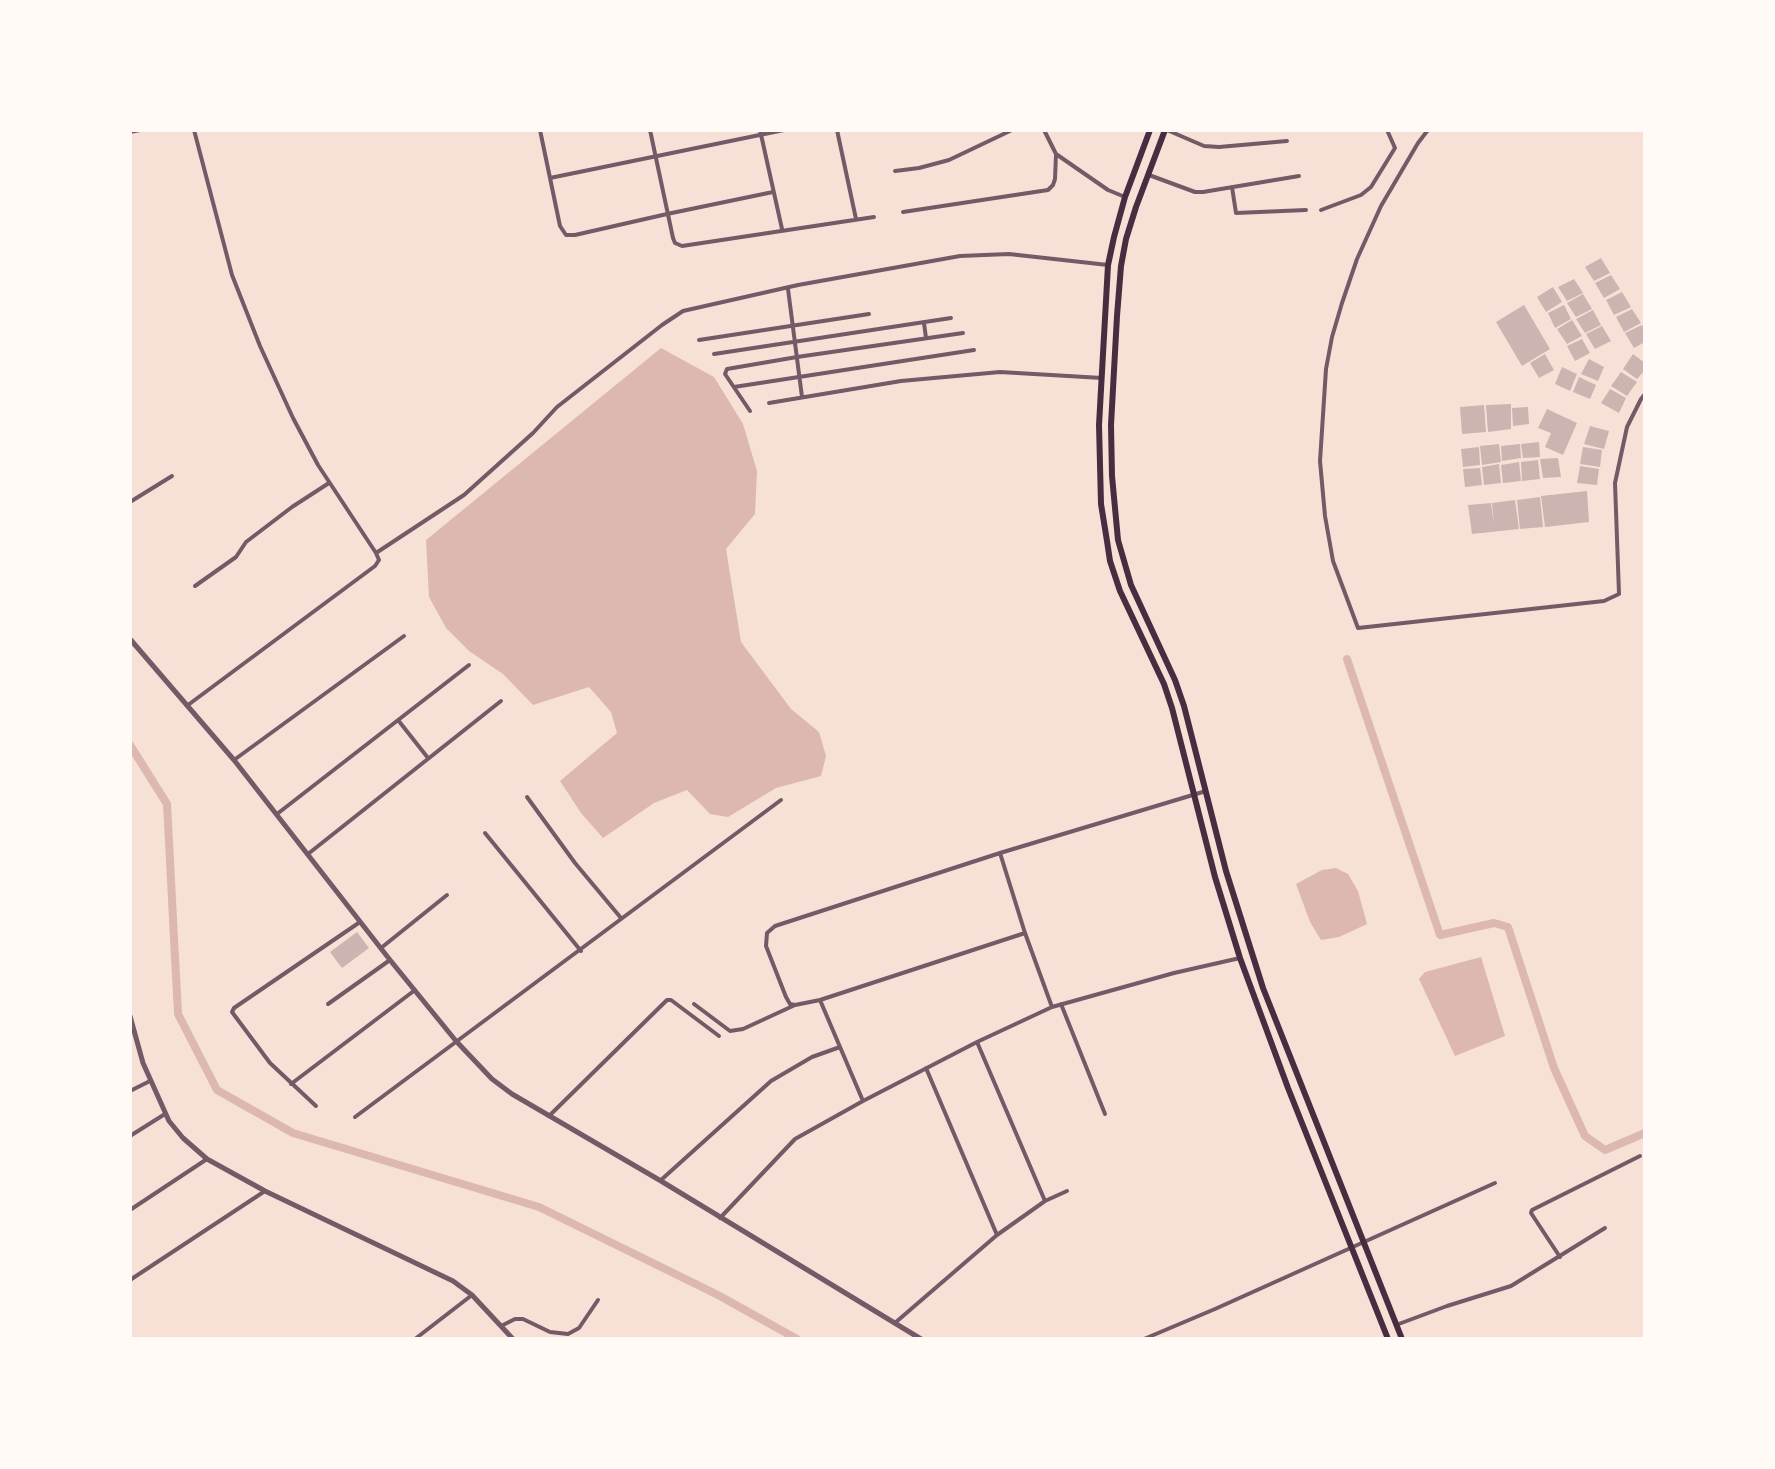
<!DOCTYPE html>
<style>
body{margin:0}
#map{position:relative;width:1775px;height:1469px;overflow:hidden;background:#f7e1d7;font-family:Commissioner,sans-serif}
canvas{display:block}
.frame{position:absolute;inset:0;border:132px solid #fffaf5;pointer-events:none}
</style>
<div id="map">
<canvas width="1775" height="1469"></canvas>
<div class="frame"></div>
</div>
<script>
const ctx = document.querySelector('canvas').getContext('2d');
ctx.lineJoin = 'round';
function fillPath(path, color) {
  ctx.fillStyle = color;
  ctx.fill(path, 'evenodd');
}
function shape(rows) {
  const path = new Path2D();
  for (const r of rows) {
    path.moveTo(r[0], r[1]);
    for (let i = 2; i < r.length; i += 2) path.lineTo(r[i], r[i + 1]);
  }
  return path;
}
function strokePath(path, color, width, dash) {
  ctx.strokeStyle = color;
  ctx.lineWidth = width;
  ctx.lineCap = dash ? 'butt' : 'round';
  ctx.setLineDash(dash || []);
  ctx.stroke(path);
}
const water = shape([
 [661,348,714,377,743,424,757,471,755,514,726,549,741,642,791,709,819,732,826,756,821,776,776,788,728,817,710,814,687,790,654,803,603,838,581,813,560,781,617,733,611,712,589,687,533,705,503,674,469,651,446,628,429,597,426,540],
 [1336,868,1348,874,1358,891,1367,924,1339,937,1321,940,1310,922,1296,884,1322,870],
 [1481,957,1505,1036,1455,1056,1419,979,1425,972]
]);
const canal = shape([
 [1347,659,1440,935,1494,923,1508,927,1554,1068,1585,1136,1605,1150,1645,1133],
 [130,745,167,804,178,1014,217,1090,293,1133,539,1207,718,1295,797,1339]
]);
const building = shape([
 [1601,258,1610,273,1594,281,1585,267],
 [1611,275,1620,289,1604,298,1595,283],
 [1574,279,1583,293,1567,301,1558,287],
 [1553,287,1562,302,1546,312,1537,297],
 [1622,292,1631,307,1614,315,1606,300],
 [1583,294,1592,309,1576,317,1567,303],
 [1524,305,1550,349,1522,366,1496,322],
 [1564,305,1571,319,1555,328,1548,313],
 [1632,309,1641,323,1624,332,1616,317],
 [1593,310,1601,325,1585,333,1576,319],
 [1572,320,1582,336,1567,344,1557,329],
 [1642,325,1645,330,1645,342,1634,348,1625,333],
 [1602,326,1611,341,1595,349,1586,334],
 [1582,339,1590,353,1575,361,1567,346],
 [1545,354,1554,370,1539,378,1530,363],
 [1633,354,1645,363,1645,370,1637,379,1623,369],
 [1589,359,1604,367,1598,381,1581,374],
 [1562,367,1577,374,1570,391,1555,384],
 [1621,372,1637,382,1627,396,1611,386],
 [1579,377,1596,385,1590,399,1573,392],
 [1610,389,1626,398,1619,413,1601,403],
 [1511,404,1511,429,1488,432,1486,405],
 [1484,405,1486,432,1462,434,1460,407],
 [1528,407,1529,424,1513,426,1512,408],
 [1547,409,1577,423,1563,455,1545,447,1551,433,1538,428],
 [1590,426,1609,431,1604,449,1584,444],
 [1539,442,1540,457,1523,458,1521,444],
 [1499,444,1501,462,1482,465,1480,446],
 [1520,444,1521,458,1502,461,1501,446],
 [1479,447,1480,465,1463,467,1461,449],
 [1583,447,1602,450,1600,467,1580,464],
 [1558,458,1561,477,1543,478,1540,459],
 [1538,460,1540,479,1522,481,1521,462],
 [1519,462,1521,481,1503,483,1501,465],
 [1499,464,1501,483,1484,485,1482,467],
 [1580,466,1599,469,1597,485,1577,483],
 [1480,468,1482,485,1465,487,1463,469],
 [1587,491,1589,522,1545,527,1541,496],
 [1540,497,1543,527,1520,529,1517,500],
 [1515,500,1519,529,1472,534,1468,505,1491,503,1494,525,1492,503],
 [357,932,369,948,342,968,330,952]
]);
const minor = shape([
 [194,130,232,275,260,346,293,418,318,465,376,553],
 [540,130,560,226,566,235,575,235,667,214,773,192],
 [650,130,673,238,675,243,682,246,874,217],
 [760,130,782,229],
 [837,130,856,219],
 [1044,130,1056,154,1108,190,1125,197],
 [1167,130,1204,146,1219,147,1287,141],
 [1428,130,1418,143,1381,206,1357,259,1342,303,1332,337,1326,369,1320,461,1325,516,1333,561,1358,628,1604,601,1619,594,1615,483,1627,427,1641,399,1645,394],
 [130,132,140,130],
 [895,171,919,168,949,160,1012,130],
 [1149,175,1195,192,1203,192,1299,176],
 [550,178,784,130],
 [1232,187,1236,213,1306,210],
 [1321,210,1361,195,1371,187,1395,148,1387,130],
 [903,212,1048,190,1053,185,1055,179,1056,154],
 [788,289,802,397],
 [924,323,926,338],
 [699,340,869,314],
 [714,354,951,318],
 [734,387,974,350],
 [769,403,901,381,1000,372,1102,378],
 [750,411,725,374,727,369,797,357,963,333],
 [130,502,172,476],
 [376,553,464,495,533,433,557,407,662,325,683,311,798,285,960,256,1009,254,1108,265],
 [195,586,236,557,246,542,292,507,329,483],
 [188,705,375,566,379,560,376,553],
 [398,720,428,758],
 [234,760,404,636],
 [527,797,575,863,621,918],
 [277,814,469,665],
 [485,833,581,951],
 [1000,853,1025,933,1052,1007],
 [308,854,501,701],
 [381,948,447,895],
 [820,1000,863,1101],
 [328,1004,390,960],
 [694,1004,730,1031,743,1029,795,1005,820,1000,1025,933],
 [1061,1004,1105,1114],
 [795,1005,790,1004,786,997,766,946,767,933,775,926,1000,853,1206,791],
 [977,1042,1045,1201],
 [926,1068,997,1235],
 [291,1084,415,990],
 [130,1091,150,1081],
 [316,1106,270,1063,232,1012,234,1008,360,922],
 [549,1116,667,1000,671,1000,719,1036],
 [355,1117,781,800],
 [130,1136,165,1114],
 [661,1180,771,1081,812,1057,840,1047],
 [130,1210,207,1159],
 [720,1218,795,1139,863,1101,977,1042,1052,1007,1174,973,1240,958],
 [1560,1257,1531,1213,1532,1210,1640,1156],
 [130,1280,265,1191],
 [896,1322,997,1235,1045,1201,1067,1191],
 [1396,1325,1447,1306,1511,1286,1605,1228],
 [501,1326,515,1319,523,1319,550,1332,568,1334,579,1328,598,1300],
 [415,1339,472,1295],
 [1144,1339,1215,1309,1495,1183]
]);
const tertiary = shape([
 [130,639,234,760,390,960,456,1041,492,1079,512,1094,661,1181,921,1339],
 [130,1016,143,1063,169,1121,183,1138,207,1159,265,1191,453,1281,472,1295,513,1339]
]);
const secondary = shape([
 [1150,130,1125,197,1114,237,1108,265,1099,425,1101,504,1107,541,1110,561,1120,591,1164,684,1172,708,1215,877,1240,958,1288,1088,1388,1339],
 [1165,130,1136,207,1126,239,1121,266,1117,316,1111,425,1112,476,1118,540,1131,585,1175,680,1184,706,1226,871,1263,988,1402,1339]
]);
fillPath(water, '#dcb8b0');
strokePath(canal, '#dcb8b0', 8);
fillPath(building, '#ccb4b1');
strokePath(minor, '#755966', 4);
strokePath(tertiary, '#755966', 5);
strokePath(secondary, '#4a2c40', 6);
</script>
